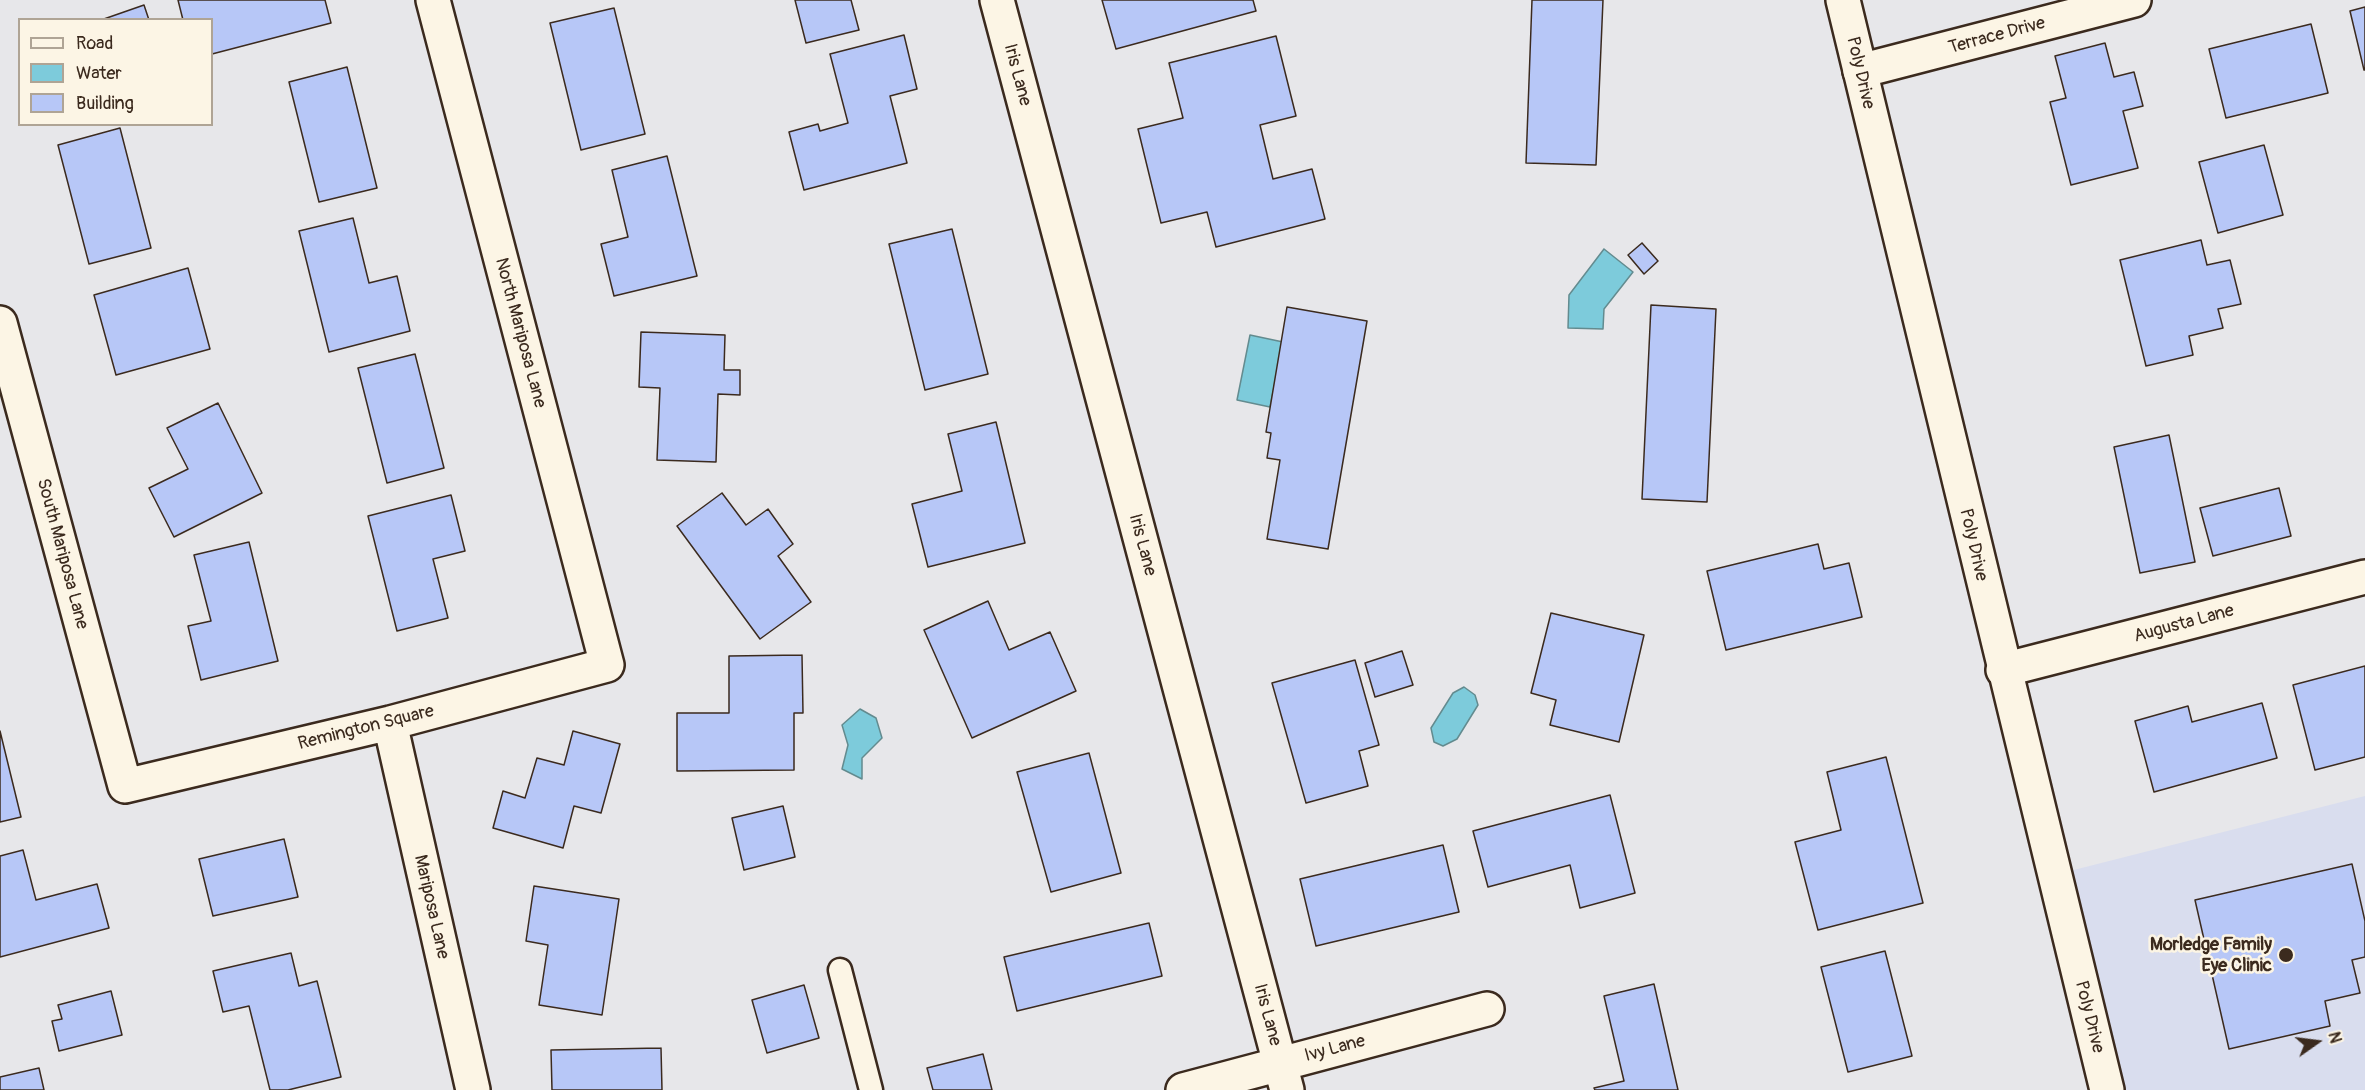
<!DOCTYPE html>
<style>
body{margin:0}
#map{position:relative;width:2365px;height:1090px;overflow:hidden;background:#e7e7ea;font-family:Pangolin,sans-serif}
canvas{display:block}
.legend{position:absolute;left:18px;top:18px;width:195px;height:108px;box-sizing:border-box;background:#fcf5e5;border:2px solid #afa495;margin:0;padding:8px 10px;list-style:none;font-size:18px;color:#3b2a1e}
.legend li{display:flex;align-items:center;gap:12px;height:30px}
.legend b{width:30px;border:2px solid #afa495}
.north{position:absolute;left:2287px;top:1012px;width:60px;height:60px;-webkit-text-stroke:4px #fcf5e5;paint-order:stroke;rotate:76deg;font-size:16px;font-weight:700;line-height:24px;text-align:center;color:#3b2a1e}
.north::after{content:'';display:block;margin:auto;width:21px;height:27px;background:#3b2a1e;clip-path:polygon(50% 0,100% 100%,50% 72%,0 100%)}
</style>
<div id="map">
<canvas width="2365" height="1090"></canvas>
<ul class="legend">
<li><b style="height:8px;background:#fcf5e5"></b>Road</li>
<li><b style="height:16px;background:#7dcbdb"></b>Water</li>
<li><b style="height:16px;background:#b7c7f7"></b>Building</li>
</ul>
<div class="north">N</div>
</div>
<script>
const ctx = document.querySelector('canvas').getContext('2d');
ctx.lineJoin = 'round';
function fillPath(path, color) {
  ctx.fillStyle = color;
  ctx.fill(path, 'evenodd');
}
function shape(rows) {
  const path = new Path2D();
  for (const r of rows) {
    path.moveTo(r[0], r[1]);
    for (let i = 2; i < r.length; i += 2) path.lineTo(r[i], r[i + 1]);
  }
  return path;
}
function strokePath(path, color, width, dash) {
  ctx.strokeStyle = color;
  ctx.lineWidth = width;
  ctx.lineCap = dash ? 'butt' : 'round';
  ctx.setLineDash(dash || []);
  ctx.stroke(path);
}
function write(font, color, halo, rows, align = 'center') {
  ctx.font = font + ' Pangolin,sans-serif';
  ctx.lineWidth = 5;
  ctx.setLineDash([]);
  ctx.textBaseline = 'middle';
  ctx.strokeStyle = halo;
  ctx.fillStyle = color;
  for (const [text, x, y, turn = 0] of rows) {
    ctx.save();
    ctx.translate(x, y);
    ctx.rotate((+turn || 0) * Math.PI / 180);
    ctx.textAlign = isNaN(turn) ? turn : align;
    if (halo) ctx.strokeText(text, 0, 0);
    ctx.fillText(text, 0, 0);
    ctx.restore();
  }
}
const built = shape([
 [2365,796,2365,1090,2107,1090,2054,875]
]);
const water = shape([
 [1604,249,1633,272,1604,309,1603,329,1568,328,1569,295,1604,249],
 [1250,335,1283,342,1270,407,1237,400,1250,335],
 [1464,687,1475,695,1478,705,1457,739,1443,746,1434,742,1431,728,1453,693,1464,687],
 [860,709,876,718,882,738,862,758,862,779,842,769,848,745,842,725,860,709]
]);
const building = shape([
 [178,0,325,0,331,23,212,54,212,20,183,20,178,0],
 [795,0,851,0,859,30,806,43,795,0],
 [1102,0,1253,0,1256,11,1116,49,1102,0],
 [1532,0,1603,0,1596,165,1526,163,1532,0],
 [144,5,149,20,101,20,144,5],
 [2365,7,2365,70,2364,70,2350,11,2365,7],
 [614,8,645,134,581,150,550,23,614,8],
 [2311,24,2328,93,2226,118,2209,49,2311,24],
 [904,35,917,89,890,96,907,163,804,190,789,132,818,124,820,131,848,123,830,54,904,35],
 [1276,36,1296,116,1260,125,1273,179,1312,169,1325,219,1216,247,1207,212,1161,223,1138,129,1183,118,1169,63,1276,36],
 [2105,43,2114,77,2134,72,2143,106,2123,111,2138,168,2071,185,2050,102,2066,98,2055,56,2105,43],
 [347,67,377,188,319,202,289,82,347,67],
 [120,128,151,248,89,264,58,145,120,128],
 [2264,145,2283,215,2218,233,2199,162,2264,145],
 [667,156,697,276,614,296,601,244,628,237,612,170,667,156],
 [353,218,369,283,397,276,410,331,329,352,299,231,353,218],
 [952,229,988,374,925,390,889,244,952,229],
 [2201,240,2207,265,2230,260,2241,304,2218,309,2223,328,2189,336,2193,355,2146,366,2120,260,2201,240],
 [1642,243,1658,261,1644,274,1628,255,1642,243],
 [188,268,210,349,116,375,94,295,188,268],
 [1651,305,1716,309,1707,502,1642,499,1651,305],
 [1287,307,1367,321,1328,549,1267,539,1280,460,1267,458,1271,433,1266,432,1287,307],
 [641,332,725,335,724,370,740,370,740,395,718,394,716,462,657,460,660,388,639,387,641,332],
 [415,354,444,468,387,483,358,368,415,354],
 [218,403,262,493,174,537,149,488,188,469,167,428,218,403],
 [996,422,1025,543,928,567,912,504,962,491,948,434,996,422],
 [2169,435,2195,562,2140,573,2114,447,2169,435],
 [2279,488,2291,536,2213,556,2200,508,2279,488],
 [722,493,746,525,768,509,793,544,778,556,811,602,760,639,677,526,722,493],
 [451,495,465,551,433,559,448,618,397,631,368,516,451,495],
 [249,542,278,661,201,680,188,626,211,621,194,555,249,542],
 [1818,544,1824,569,1849,563,1862,617,1726,650,1707,571,1818,544],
 [988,601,1009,650,1050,632,1076,691,972,738,924,630,988,601],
 [1551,613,1644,635,1619,742,1550,725,1556,700,1531,693,1551,613],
 [1402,651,1413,685,1375,697,1365,663,1402,651],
 [802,655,803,713,794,713,794,770,677,771,677,713,729,713,729,656,802,655],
 [1355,660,1379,745,1359,751,1368,786,1306,803,1272,683,1355,660],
 [2365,666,2365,757,2315,770,2293,685,2365,666],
 [2262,703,2277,758,2154,792,2135,721,2188,706,2192,722,2262,703],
 [0,731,21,817,0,822,0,731],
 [573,731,620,744,601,813,574,806,563,848,493,828,503,791,525,798,537,758,564,765,573,731],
 [1089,753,1121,873,1051,892,1017,772,1089,753],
 [1886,757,1923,903,1818,930,1795,842,1841,830,1827,772,1886,757],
 [1610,795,1635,893,1580,908,1570,865,1488,887,1473,831,1610,795],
 [783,806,795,857,744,870,732,818,783,806],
 [284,839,298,897,213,916,199,859,284,839],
 [1443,845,1459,912,1316,946,1300,879,1443,845],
 [23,850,36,900,97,884,109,928,0,957,0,856,23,850],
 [2352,864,2365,921,2365,957,2352,960,2360,993,2325,1001,2330,1026,2229,1049,2195,900,2352,864],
 [534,886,619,899,602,1015,539,1005,548,945,526,941,534,886],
 [1149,923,1162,976,1017,1011,1004,957,1149,923],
 [1885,951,1912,1056,1848,1072,1821,967,1885,951],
 [291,953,299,986,317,981,341,1077,288,1090,270,1090,249,1006,223,1012,213,971,291,953],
 [1654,984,1678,1090,1595,1090,1594,1088,1624,1081,1604,996,1654,984],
 [804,985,819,1038,767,1053,752,1000,804,985],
 [111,991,122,1035,59,1051,52,1021,62,1019,58,1005,111,991],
 [661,1048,662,1090,552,1090,551,1050,661,1048],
 [983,1054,992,1090,933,1090,927,1068,983,1054],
 [39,1068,44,1090,0,1090,0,1077,39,1068]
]);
const lane = shape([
 [840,970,871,1090]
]);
const street = shape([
 [997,0,1287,1090],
 [1860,71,2134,0],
 [0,323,125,786,390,723,607,665,433,0],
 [2003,670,2365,577],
 [390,723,473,1090],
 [1183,1090,1487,1009]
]);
const secondary = shape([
 [1843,0,2107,1090]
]);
const markers = [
 [2286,955,8,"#3b2a1e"]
];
const streetNames = [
 ["Terrace Drive",1997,36,-15],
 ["Poly Drive",1860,73,77],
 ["Iris Lane",1017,75,75],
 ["North Mariposa Lane",520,333,75],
 ["Iris Lane",1142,545,75],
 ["Poly Drive",1973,545,77],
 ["South Mariposa Lane",62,554,75],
 ["Augusta Lane",2184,624,-15],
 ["Remington Square",366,728,-14],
 ["Mariposa Lane",431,907,77],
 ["Iris Lane",1267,1015,75],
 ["Poly Drive",2089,1017,76],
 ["Ivy Lane",1335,1049,-15]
];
const poiNames = [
 ["Morledge Family",2272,945],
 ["Eye Clinic",2272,966]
];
fillPath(built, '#d9ddee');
fillPath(water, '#7dcbdb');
strokePath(water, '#638b8f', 1.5);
fillPath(building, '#b7c7f7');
strokePath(building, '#3b2a1e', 1.5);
strokePath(lane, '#3b2a1e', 27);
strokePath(street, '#3b2a1e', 38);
strokePath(secondary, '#3b2a1e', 38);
strokePath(lane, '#fcf5e5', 22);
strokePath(street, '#fcf5e5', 33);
strokePath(secondary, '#fcf5e5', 33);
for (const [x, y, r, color] of markers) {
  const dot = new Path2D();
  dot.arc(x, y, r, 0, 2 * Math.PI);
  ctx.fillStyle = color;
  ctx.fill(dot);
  strokePath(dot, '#fcf5e5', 2);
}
write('18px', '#3b2a1e', '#fcf5e5', streetNames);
write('bold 18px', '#3b2a1e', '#fcf5e5', poiNames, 'right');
</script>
